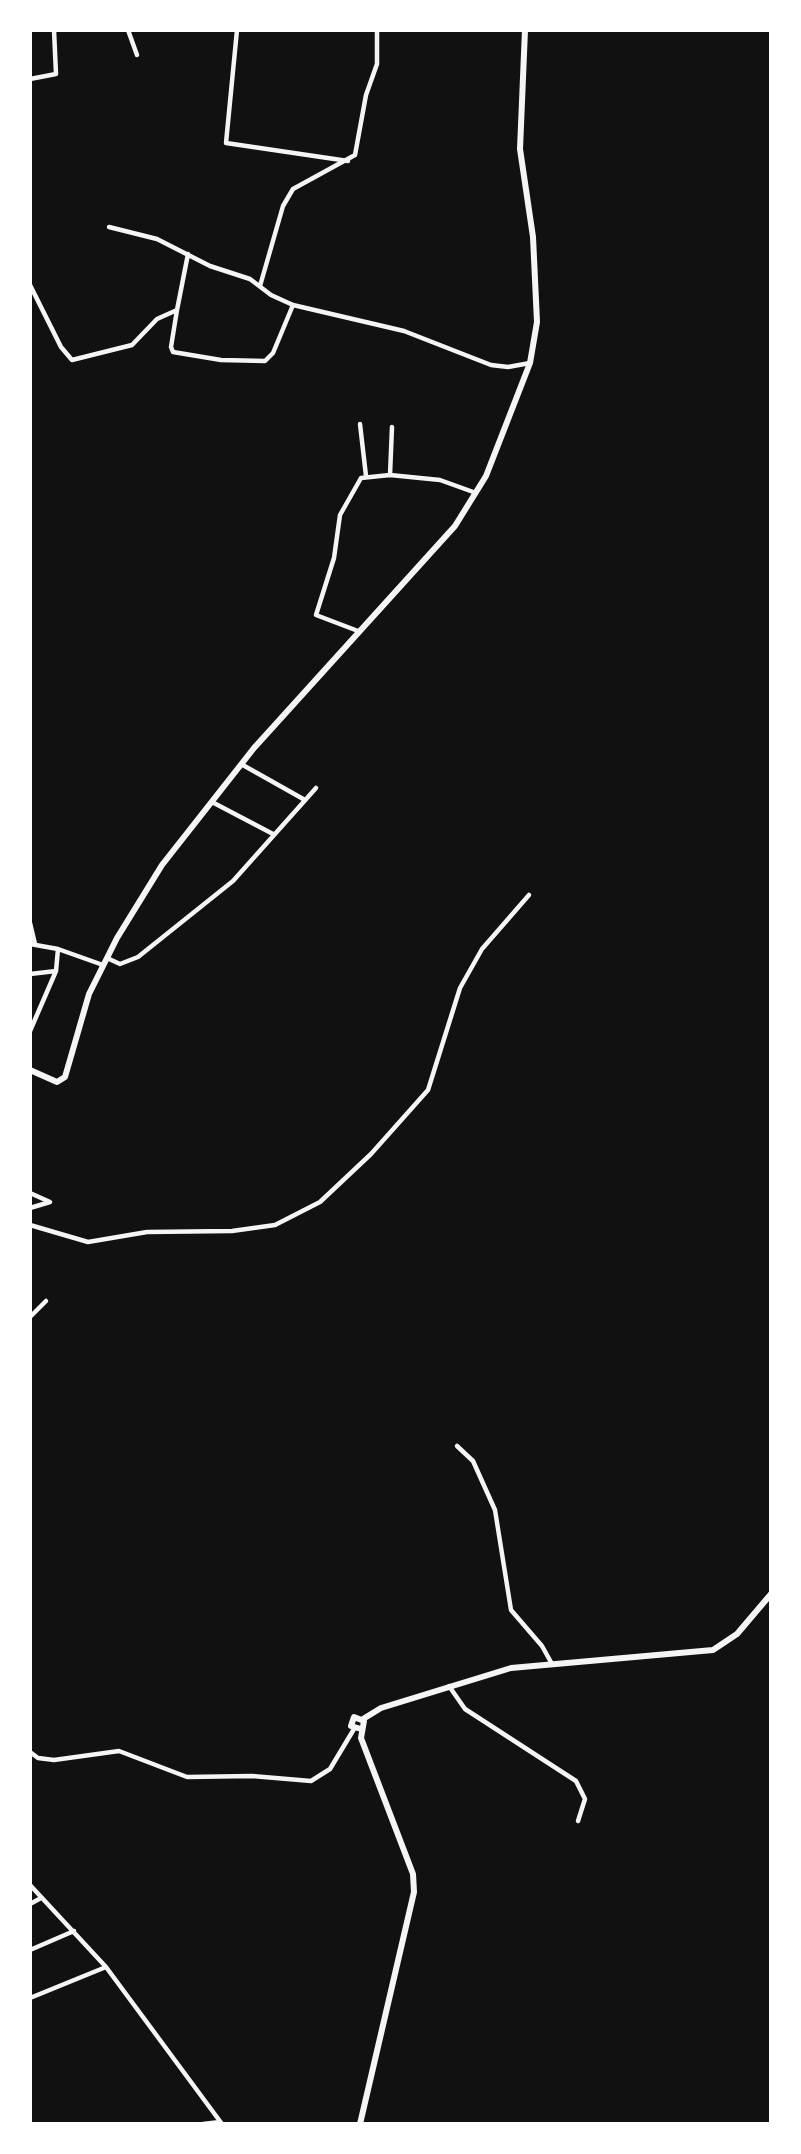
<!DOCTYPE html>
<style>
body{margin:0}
#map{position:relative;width:801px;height:2154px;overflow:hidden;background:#111;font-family:Merriweather,serif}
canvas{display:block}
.frame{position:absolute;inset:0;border:32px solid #fff;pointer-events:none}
</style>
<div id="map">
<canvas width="801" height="2154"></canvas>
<div class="frame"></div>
</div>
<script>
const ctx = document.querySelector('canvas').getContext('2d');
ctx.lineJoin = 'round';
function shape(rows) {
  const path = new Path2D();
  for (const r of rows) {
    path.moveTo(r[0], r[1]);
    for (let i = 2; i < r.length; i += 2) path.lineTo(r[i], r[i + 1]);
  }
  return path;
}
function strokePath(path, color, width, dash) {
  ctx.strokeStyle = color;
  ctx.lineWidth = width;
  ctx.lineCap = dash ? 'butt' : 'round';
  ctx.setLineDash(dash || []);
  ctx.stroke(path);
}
const minor = shape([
 [128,30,137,55],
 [237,30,226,143,348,161],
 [30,79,56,74,54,30],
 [109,227,157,239,210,266,250,279,271,295,293,305,404,331,491,365,508,367,530,363],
 [188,254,177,310,171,347,173,352,221,360,265,361,273,353,293,305],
 [30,285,61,347,72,360,132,345,157,319,177,310],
 [260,286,283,206,293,189,355,155,366,95,377,64,377,30],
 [360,424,366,476],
 [390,475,392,427],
 [358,631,316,615,334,558,340,515,361,478,390,475,440,480,476,493],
 [241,764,305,800],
 [212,802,273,834],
 [30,923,35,944],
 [30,944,58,949,103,965],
 [107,958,120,964,138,957,233,881,316,788],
 [56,971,58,949],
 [30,974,56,971,30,1031],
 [30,1193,50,1202,30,1208],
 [30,1225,88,1242,147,1232,232,1231,275,1225,320,1202,371,1154,428,1090,460,988,482,949,529,895],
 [30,1317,46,1301],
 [457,1446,473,1461,495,1510,511,1610,542,1646,552,1664],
 [449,1686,465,1709,576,1781,585,1799,578,1821],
 [30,1752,38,1758,54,1760,119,1751,187,1777,252,1776,311,1781,330,1769,354,1729],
 [30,1885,106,1967,222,2124],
 [30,1904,41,1898],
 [30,1950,74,1931],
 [30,1998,106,1967],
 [203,2124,220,2122]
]);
const tertiary = shape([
 [30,1070,57,1082,65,1077,89,994,117,938,162,865,254,748,455,526,486,476,530,363,537,322,533,237,520,149,525,30],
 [363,1719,381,1708,511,1668,713,1650,737,1634,771,1594],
 [360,2124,414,1892,413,1874,361,1738,364,1721,354,1717,351,1726,361,1729]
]);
strokePath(minor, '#f5f5f5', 4.5);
strokePath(tertiary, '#f5f5f5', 6);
</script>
